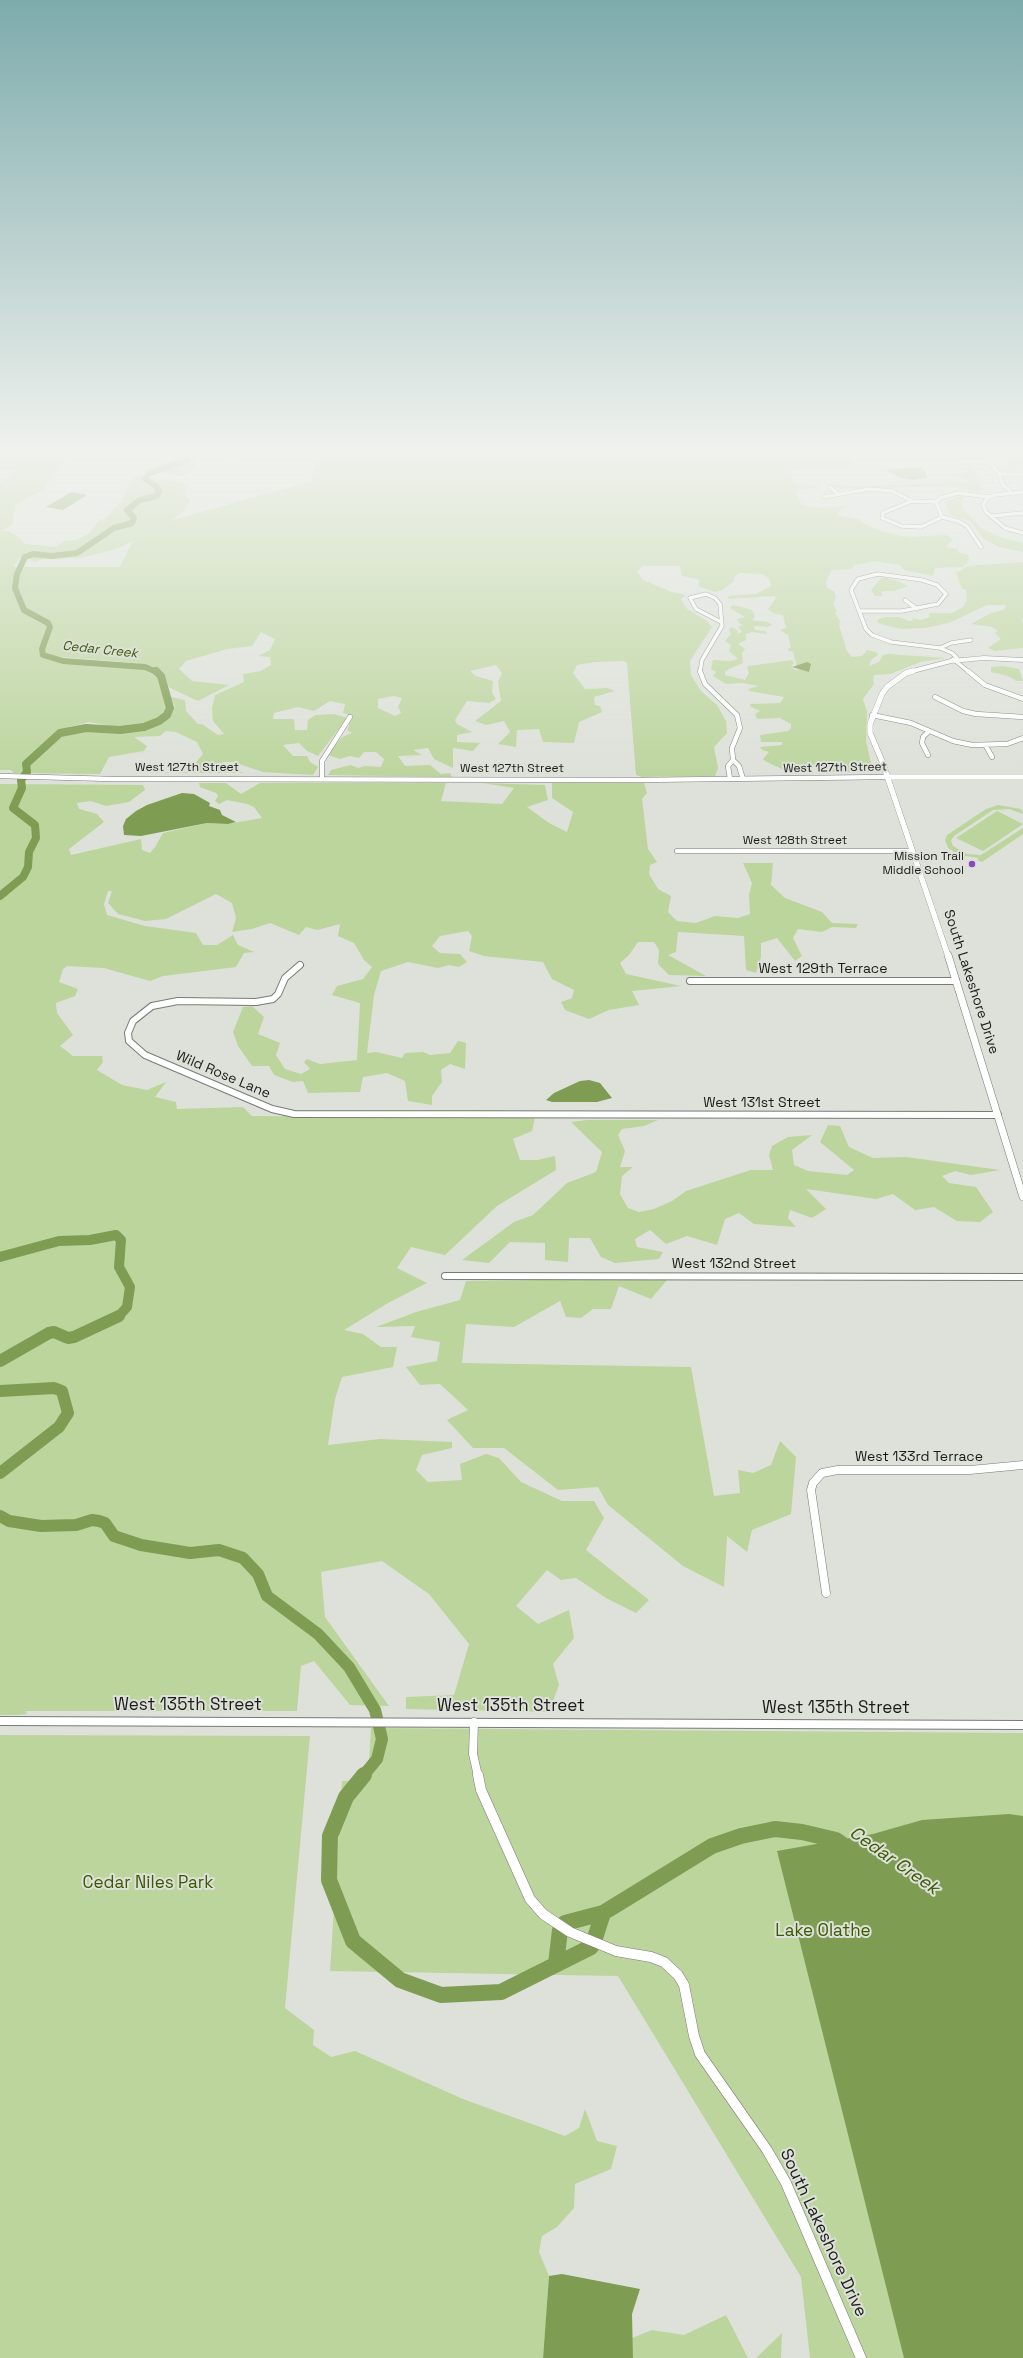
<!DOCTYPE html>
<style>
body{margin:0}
canvas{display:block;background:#dde1d9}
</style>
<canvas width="1023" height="2358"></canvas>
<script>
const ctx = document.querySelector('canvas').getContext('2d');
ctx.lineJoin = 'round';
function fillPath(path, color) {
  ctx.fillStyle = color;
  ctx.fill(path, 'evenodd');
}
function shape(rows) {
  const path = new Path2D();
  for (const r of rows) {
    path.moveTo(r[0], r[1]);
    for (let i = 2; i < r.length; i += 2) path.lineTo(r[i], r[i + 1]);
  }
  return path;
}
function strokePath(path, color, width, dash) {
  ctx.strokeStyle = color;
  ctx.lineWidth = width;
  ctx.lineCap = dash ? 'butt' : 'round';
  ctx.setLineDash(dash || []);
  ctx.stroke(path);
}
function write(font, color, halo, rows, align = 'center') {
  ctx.font = font + ' "Space Grotesk",sans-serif';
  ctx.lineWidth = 4;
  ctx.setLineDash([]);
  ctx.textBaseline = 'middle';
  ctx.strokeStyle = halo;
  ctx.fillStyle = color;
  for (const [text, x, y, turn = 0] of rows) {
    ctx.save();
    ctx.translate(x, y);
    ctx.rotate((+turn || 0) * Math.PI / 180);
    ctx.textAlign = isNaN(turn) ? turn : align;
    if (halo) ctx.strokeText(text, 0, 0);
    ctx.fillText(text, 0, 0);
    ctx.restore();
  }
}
const green = shape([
 [0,448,106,448,93,456,75,456,64,462,42,490,15,505,12,524,2,531,8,531,20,538,25,544,56,547,64,541,76,540,90,533,98,521,106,518,119,503,124,501,121,500,128,488,127,486,135,475,183,483,188,485,183,494,191,500,182,512,170,521,311,481,319,448,799,448,823,453,824,452,817,448,896,448,884,452,864,449,865,455,857,453,851,458,853,465,879,467,811,467,790,470,794,484,822,486,796,491,800,502,807,506,824,508,848,505,837,513,839,516,858,519,868,526,891,534,910,537,946,535,953,539,946,547,958,549,958,552,968,555,969,561,963,567,935,568,933,576,904,570,900,565,875,561,854,565,851,569,832,570,828,577,826,583,827,588,834,591,836,597,833,604,837,611,835,613,840,621,839,625,847,651,852,657,862,656,867,650,876,652,878,655,871,660,869,666,879,662,883,655,889,654,946,658,921,662,890,674,874,675,873,681,874,684,863,699,867,712,866,741,873,772,824,772,823,768,808,767,786,771,765,761,763,759,769,752,762,750,760,747,782,745,782,742,761,742,760,735,788,731,791,728,791,724,780,718,757,719,755,714,760,711,751,707,750,704,780,703,784,697,749,691,748,689,759,686,742,683,726,684,713,676,716,672,711,669,713,660,730,661,738,659,729,651,731,645,725,641,731,634,729,629,732,627,738,631,737,634,742,632,738,627,743,625,739,623,737,619,745,617,730,608,733,605,752,610,755,617,752,620,768,622,772,625,767,627,756,626,753,627,756,630,765,631,767,633,766,634,752,632,746,634,746,640,738,644,745,649,742,653,743,663,729,669,725,672,725,675,745,680,749,673,747,667,748,666,792,660,794,663,791,667,798,671,793,652,787,650,791,647,788,635,780,630,786,628,783,615,773,613,768,609,776,598,775,596,727,599,730,596,756,594,771,586,769,578,762,574,740,573,736,575,733,582,722,590,715,592,698,586,700,581,697,579,682,576,680,566,643,566,637,571,643,580,672,592,686,595,681,599,686,608,707,621,712,627,690,661,691,675,701,691,717,705,726,721,727,733,714,747,718,768,715,776,642,777,636,775,627,663,624,661,595,662,577,665,573,673,585,689,607,688,615,691,594,697,595,705,600,706,602,712,579,722,574,743,543,742,539,729,517,730,516,747,498,744,510,732,504,721,486,725,475,721,501,701,498,682,502,673,496,665,470,671,476,676,493,681,492,692,496,699,489,703,467,701,455,720,457,724,472,732,457,735,457,742,480,743,473,751,453,748,453,768,434,759,428,748,413,750,422,755,398,756,405,766,430,765,441,774,450,773,452,777,328,775,331,770,351,765,358,768,365,766,381,767,384,759,376,752,364,752,359,758,350,756,340,759,328,755,342,737,352,733,347,730,353,716,343,713,345,704,330,701,314,711,298,707,274,713,273,719,294,719,295,730,307,730,308,720,315,715,334,714,347,718,318,756,307,751,299,743,283,745,293,756,307,756,310,762,318,767,313,775,263,772,233,762,223,762,211,769,227,768,244,773,135,773,192,772,193,766,203,754,197,742,176,732,166,731,160,736,134,737,147,746,144,751,109,757,100,774,14,773,11,770,0,770,0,483,18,471,0,471],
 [133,541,120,567,13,567,19,558,26,556,34,562,44,559,80,558,116,549],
 [261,632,275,639,270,650,258,656,270,657,271,665,261,671,243,674,244,682,215,695,212,708,213,721,224,734,218,735,202,724,198,724,186,711,185,700,171,697,167,683,170,688,198,701,229,685,192,681,179,669,186,661,227,649,252,646],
 [50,656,136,663,152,666,164,677,140,668,56,661],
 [394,696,402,698,398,707,401,713,395,716,378,708,378,699],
 [172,700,175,706,172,713,163,722,130,732,87,730,63,734,42,750,69,727,89,722,123,728,146,723,168,714],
 [185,448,203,448,195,467,182,477,146,469,168,462,184,451],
 [220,448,253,448,247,454,229,458,222,456,218,451],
 [1011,448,1023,448,1023,465,1013,468,1005,463,1011,454],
 [969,464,978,477,976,482,984,489,979,492,947,486,841,489,830,485,863,486,940,484,947,480,969,483,966,478,950,476,965,473],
 [959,496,965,496,961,502,963,509,981,528,999,537,1023,543,1023,552,999,547,985,540,970,521,951,515,946,507,946,502],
 [1023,562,1023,618,1021,619,1023,624,1023,648,995,651,988,648,1001,639,995,633,998,631,992,627,971,624,989,614,1005,609,1006,605,987,605,951,622,926,628,901,629,878,623,878,619,887,617,899,617,909,621,913,621,912,618,921,620,930,617,929,613,952,613,963,607,967,600,966,590,962,589,956,573,968,566],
 [882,577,895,580,908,586,894,591,884,591,881,592,883,596,875,596,871,590],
 [1003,666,1019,669,1023,681,1016,681,1008,676,991,672,991,667],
 [199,783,226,783,241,794,260,783,446,783,441,801,502,804,514,788,483,783,545,785,548,800,527,807,549,823,567,832,573,812,552,798,552,783,644,783,647,793,642,799,648,849,657,862,650,865,649,874,658,889,671,896,668,912,677,921,696,923,715,916,738,918,750,914,749,895,752,883,743,863,773,863,771,885,785,898,822,912,832,923,858,924,856,928,832,927,822,932,798,929,793,938,802,956,795,961,777,938,761,943,761,957,756,973,746,970,744,936,678,932,676,952,668,955,706,976,669,975,658,964,659,950,654,942,638,942,629,955,620,963,626,974,681,986,632,991,639,1005,609,1010,589,1019,565,1010,561,1002,572,998,574,990,552,979,543,962,484,956,469,951,472,936,468,931,440,936,432,946,440,953,460,954,467,962,459,967,449,965,438,968,408,962,381,971,374,995,367,1053,376,1052,402,1058,405,1053,423,1052,430,1055,450,1053,458,1041,466,1043,465,1069,450,1064,441,1070,442,1082,432,1096,432,1105,408,1101,405,1081,387,1073,363,1077,360,1092,308,1093,303,1081,293,1082,274,1075,269,1066,252,1066,238,1046,233,1032,243,1007,252,1006,264,1017,258,1034,280,1043,276,1055,285,1069,301,1074,310,1069,304,1062,307,1059,320,1064,357,1060,360,1003,332,995,337,986,363,979,372,967,364,960,354,943,338,936,340,924,317,930,306,927,299,935,270,923,252,929,232,932,236,918,232,903,216,894,166,919,145,921,118,914,108,903,112,891,108,891,104,904,107,915,145,926,196,933,203,945,217,945,233,935,238,945,254,952,244,953,236,967,163,976,150,981,104,968,67,966,63,969,59,982,78,989,75,996,56,1003,57,1013,73,1035,60,1046,73,1056,102,1056,103,1062,97,1070,122,1085,147,1090,166,1082,155,1097,176,1102,177,1109,243,1107,252,1116,535,1118,532,1131,513,1139,520,1160,537,1160,555,1156,556,1170,497,1206,445,1255,411,1247,397,1268,427,1283,388,1303,344,1330,363,1334,381,1347,397,1347,393,1367,342,1377,335,1399,328,1445,380,1439,452,1442,452,1448,422,1455,416,1470,428,1482,462,1480,460,1464,486,1454,499,1458,521,1482,562,1501,594,1501,604,1518,586,1550,649,1600,636,1613,606,1598,576,1578,561,1580,547,1570,516,1606,538,1624,569,1610,574,1638,553,1664,559,1685,549,1712,406,1709,406,1697,454,1695,469,1644,429,1594,382,1561,321,1572,325,1617,389,1706,350,1705,314,1661,301,1666,297,1711,26,1711,27,1714,18,1715,0,1715,0,784,143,785,145,790,129,802,106,806,91,801,77,803,79,809,97,814,104,822,69,849,71,855,141,839,142,850,150,853,155,847,163,833,207,823,228,824,262,818,254,807,247,804,227,800,219,804,215,801,218,796,216,793,200,787],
 [998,805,1021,809,1023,814,1009,809,993,810,954,836,951,841,953,846,967,854,981,855,1023,828,1023,834,982,862,977,860,979,858,959,855,948,848,945,840,947,835,986,809],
 [997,811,1023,824,983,851,956,838],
 [587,1120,658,1120,644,1126,622,1129,618,1135,625,1151,620,1167,633,1167,622,1176,620,1194,628,1208,639,1212,654,1209,672,1201,686,1191,751,1170,773,1170,769,1155,772,1146,788,1137,812,1135,792,1150,794,1165,808,1171,847,1175,854,1170,820,1142,828,1125,840,1126,849,1147,873,1158,906,1157,1000,1170,971,1175,955,1171,942,1176,949,1183,976,1187,993,1212,980,1222,957,1221,934,1207,915,1210,893,1194,876,1199,806,1189,826,1209,812,1218,790,1210,788,1218,796,1227,754,1224,739,1213,725,1219,717,1245,687,1236,666,1244,650,1230,635,1239,637,1247,663,1252,659,1259,615,1263,601,1257,590,1238,569,1238,568,1262,545,1260,545,1243,510,1242,489,1263,462,1260,514,1222,533,1215,567,1183,596,1172,602,1152,571,1122],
 [535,1280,667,1280,651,1299,619,1286,611,1309,593,1309,581,1318,566,1317,560,1301,514,1327,466,1324,462,1363,691,1367,714,1496,740,1493,738,1470,753,1473,771,1465,780,1441,796,1457,791,1514,752,1530,747,1552,727,1536,724,1587,683,1566,608,1505,598,1487,558,1490,504,1448,473,1448,447,1420,468,1410,440,1384,420,1385,406,1367,437,1361,440,1342,411,1337,415,1326,376,1327,416,1312,460,1300,466,1281],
 [371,1728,1023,1733,1023,2358,810,2358,801,2277,618,1976,330,1971,342,1781,368,1781],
 [0,1735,310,1736,285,2008,314,2030,313,2045,331,2057,355,2051,463,2099,565,2136,579,2128,585,2109,597,2141,617,2146,611,2169,575,2184,574,2208,557,2227,542,2236,539,2252,549,2276,543,2358,0,2358],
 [726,2315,748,2358,633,2358,632,2338,652,2330,684,2335],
 [782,2333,781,2358,756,2358]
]);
const water = shape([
 [922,467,928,477,914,480,900,478,886,470],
 [71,492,87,495,63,510,46,507],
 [807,662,811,664,809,672,792,667],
 [182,793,194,794,210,803,209,806,220,810,222,815,236,822,228,824,207,823,141,836,124,835,123,826,126,819,136,811,147,805],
 [589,1080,600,1083,612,1098,597,1102,552,1102,546,1100,554,1093,580,1081],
 [1009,1814,1023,1816,1023,2358,904,2358,777,1851,873,1834,922,1820],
 [562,2274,640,2289,632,2314,633,2358,543,2358,549,2276]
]);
const riverFar4 = shape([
 [157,672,145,667,63,661,43,655,42,649,50,627,48,623,24,610,15,588,17,574,25,557,33,554,52,556,77,553,114,528,132,523,134,518,127,510,140,500,157,496,159,491,156,486,145,479,148,474,187,460,190,448]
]);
const riverFar3 = shape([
 [0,896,23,877,28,867,29,852,36,838,35,825,13,808,22,788,21,780,27,772,26,764,60,733,86,728,120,730,144,727,159,721,167,715,170,708,161,676,156,671]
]);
const riverFar2 = shape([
 [0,1257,59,1241,90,1240,116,1235,121,1240,119,1267,130,1287,127,1307,118,1317]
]);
const riverFar1 = shape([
 [0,1361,49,1333,54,1332,68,1338,74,1337,119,1316],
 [0,1391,54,1388,62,1391,68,1413,59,1427,0,1473],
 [0,1516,9,1521,41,1526,76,1525,92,1520,99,1521,105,1523,114,1536,141,1545,190,1553,219,1550,243,1558,258,1574,267,1596,318,1634,349,1667,375,1710,382,1739,377,1759,363,1776]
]);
const river = shape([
 [364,1775,346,1797,330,1836,329,1880,353,1941,400,1980,441,1995,501,1992,591,1947],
 [565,1923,603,1913,712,1846,741,1836,775,1829,802,1832,836,1840,847,1848],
 [595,1938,603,1913],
 [556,1964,560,1930]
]);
const minorFar4 = shape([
 [993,448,989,462,999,474,1003,485,1012,493],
 [961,462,989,462],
 [999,474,1023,474],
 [830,487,838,494],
 [1023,492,995,495,987,498,983,505,986,512,1005,528,1023,533],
 [824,497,869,489,892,491,912,501,936,502,940,498,958,493,989,497],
 [912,501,883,513,882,518,901,526,921,527,942,517,936,502],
 [991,516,1023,513],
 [942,517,958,521,967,526,981,547],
 [905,600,917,609],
 [861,611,902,611,938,604,946,594,937,585,922,580,878,574,858,579,851,590,866,629,872,635,891,642,940,648,952,653,957,658,956,660],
 [940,648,951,643,971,640],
 [953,659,969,672],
 [700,672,702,660,722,626,720,604,715,598,706,594,690,598,696,609,721,622]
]);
const minorFar3 = shape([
 [700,671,705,684,737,715,740,728,732,748,733,760],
 [968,671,985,685,1023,699],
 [935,697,963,711,976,714,1023,717],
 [872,715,911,723,953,741,972,745,1007,744,1023,738],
 [986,746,992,757],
 [928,755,922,743,923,737,929,731],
 [0,776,112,779,637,780,887,777],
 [322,778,322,761,350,717],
 [730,779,728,766,733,760,739,766,743,779],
 [677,851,912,851]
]);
const minorFar2 = shape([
 [300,965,285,978,278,994,273,999,256,1002,178,1001,152,1006,133,1021,128,1033,129,1041,145,1055,272,1109,294,1114,998,1115],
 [690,981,956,981],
 [445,1276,1023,1277]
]);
const minorFar1 = shape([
 [826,1593,811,1490,813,1483,822,1473,838,1470,970,1470,1023,1465],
 [474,1722,473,1754,478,1776]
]);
const minor = shape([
 [478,1775,481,1790,530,1899,543,1914,570,1932,616,1951,651,1957,664,1962,678,1975,684,1985,694,2036,700,2054,767,2150,786,2183,861,2358]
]);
const tertiaryFar3 = shape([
 [909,672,951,661,984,658,1023,660]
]);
const tertiaryFar2 = shape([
 [913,671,906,673,887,687,882,694,870,724,870,733,882,761,948,956],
 [887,777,1023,777]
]);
const tertiaryFar1 = shape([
 [948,955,1023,1197]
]);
const tertiary = shape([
 [0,1721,1023,1725]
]);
const markers = [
 [972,864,4,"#8a47bc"]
];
const farStreetnames = [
 ["West 127th Street",187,768],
 ["West 127th Street",835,768,-1],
 ["West 127th Street",512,769],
 ["West 128th Street",795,841]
];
const farPoinames = [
 ["Mission Trail",964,857],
 ["Middle School",964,871]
];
const farWaternames = [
 ["Cedar Creek",100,650,6]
];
const streetNames = [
 ["West 129th Terrace",823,969],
 ["South Lakeshore Drive",971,982,72],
 ["Wild Rose Lane",223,1075,23],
 ["West 131st Street",762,1103],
 ["West 132nd Street",734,1264],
 ["West 133rd Terrace",919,1457]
];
const nearStreetnames = [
 ["West 135th Street",188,1705],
 ["West 135th Street",511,1706],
 ["West 135th Street",836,1708],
 ["South Lakeshore Drive",823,2233,65]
];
const nearParknames = [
 ["Cedar Niles Park",148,1883],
 ["Lake Olathe",823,1931]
];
const nearWaternames = [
 ["Cedar Creek",894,1861,35]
];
fillPath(green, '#bcd59d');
fillPath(water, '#7e9d52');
strokePath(riverFar4, '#7e9d52', 6);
strokePath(riverFar3, '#7e9d52', 8);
strokePath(riverFar2, '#7e9d52', 10);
strokePath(riverFar1, '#7e9d52', 12);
strokePath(river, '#7e9d52', 16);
strokePath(minorFar4, '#787b74', 4.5);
strokePath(minorFar3, '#787b74', 5.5);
strokePath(minorFar2, '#787b74', 8);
strokePath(minorFar1, '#787b74', 9);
strokePath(minor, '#787b74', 11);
strokePath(tertiaryFar3, '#787b74', 5);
strokePath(tertiaryFar2, '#787b74', 6);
strokePath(tertiaryFar1, '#787b74', 8);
strokePath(tertiary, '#787b74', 10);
strokePath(minorFar4, '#fff', 3.5);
strokePath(minorFar3, '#fff', 4.5);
strokePath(minorFar2, '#fff', 6);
strokePath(minorFar1, '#fff', 8);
strokePath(minor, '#fff', 10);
strokePath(tertiaryFar3, '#fff', 4);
strokePath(tertiaryFar2, '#fff', 5.5);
strokePath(tertiaryFar1, '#fff', 7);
strokePath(tertiary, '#fff', 8);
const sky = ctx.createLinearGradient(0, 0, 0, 778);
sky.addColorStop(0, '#7dabac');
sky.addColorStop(0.58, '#f0f2ee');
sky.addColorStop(1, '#f0f2ee00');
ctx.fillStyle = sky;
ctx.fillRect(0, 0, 1023, 778);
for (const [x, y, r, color] of markers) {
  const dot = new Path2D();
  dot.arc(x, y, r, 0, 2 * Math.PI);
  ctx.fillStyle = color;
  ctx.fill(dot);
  strokePath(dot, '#dde1d9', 1.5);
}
write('12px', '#1b1c19', '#dde1d9', farStreetnames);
write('12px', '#1b1c19', '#dde1d9', farPoinames, 'right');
write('italic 13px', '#3d5901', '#dde1d9', farWaternames);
write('14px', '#1b1c19', '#dde1d9', streetNames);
write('17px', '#1b1c19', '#dde1d9', nearStreetnames);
write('17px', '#3c5800', '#dde1d9', nearParknames);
write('italic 18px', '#3d5901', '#dde1d9', nearWaternames);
</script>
